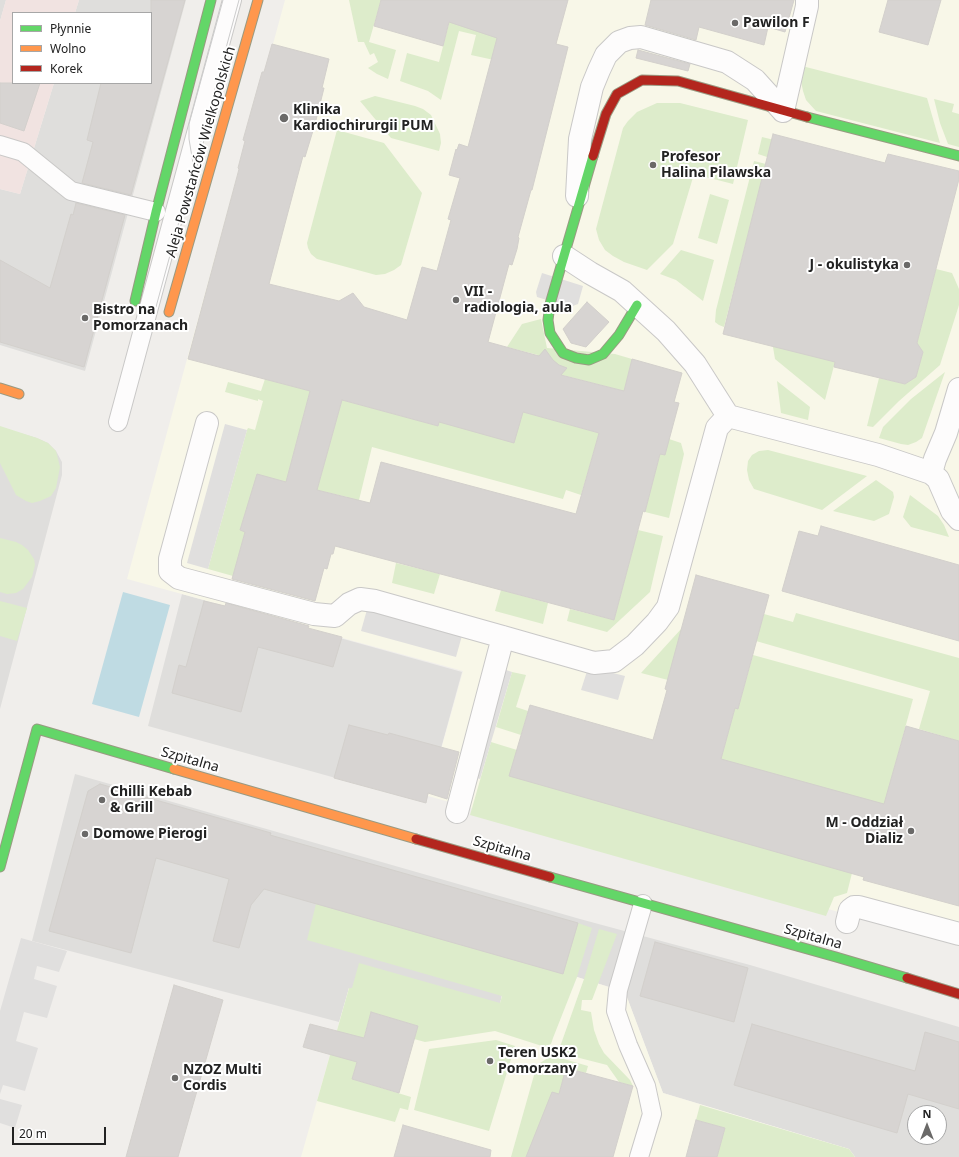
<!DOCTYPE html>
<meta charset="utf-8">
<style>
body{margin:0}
#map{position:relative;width:959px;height:1157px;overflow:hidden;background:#f0eeeb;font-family:"Noto Sans",sans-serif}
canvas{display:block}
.legend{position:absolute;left:12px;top:12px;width:140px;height:72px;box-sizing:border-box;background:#fff;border:1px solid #a7a7a7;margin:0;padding:5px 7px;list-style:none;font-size:12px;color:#222}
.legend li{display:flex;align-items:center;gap:8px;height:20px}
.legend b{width:20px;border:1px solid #a7a7a7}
.north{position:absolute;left:907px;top:1105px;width:40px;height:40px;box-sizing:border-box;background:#fff;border:1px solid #a7a7a7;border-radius:50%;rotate:0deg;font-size:11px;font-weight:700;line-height:16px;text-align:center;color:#222}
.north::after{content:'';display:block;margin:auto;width:14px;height:18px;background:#6a6968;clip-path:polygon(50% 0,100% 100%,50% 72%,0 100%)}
.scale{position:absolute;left:12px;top:1127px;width:94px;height:18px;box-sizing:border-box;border:2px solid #222;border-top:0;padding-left:5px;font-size:12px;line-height:14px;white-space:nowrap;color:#222;-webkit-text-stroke:3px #fff;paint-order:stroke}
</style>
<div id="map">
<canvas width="959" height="1157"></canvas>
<ul class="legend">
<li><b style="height:5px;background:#63d668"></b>Płynnie</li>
<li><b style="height:5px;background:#ff974d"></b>Wolno</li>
<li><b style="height:5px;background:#b3261e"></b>Korek</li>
</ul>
<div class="north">N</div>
<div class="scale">20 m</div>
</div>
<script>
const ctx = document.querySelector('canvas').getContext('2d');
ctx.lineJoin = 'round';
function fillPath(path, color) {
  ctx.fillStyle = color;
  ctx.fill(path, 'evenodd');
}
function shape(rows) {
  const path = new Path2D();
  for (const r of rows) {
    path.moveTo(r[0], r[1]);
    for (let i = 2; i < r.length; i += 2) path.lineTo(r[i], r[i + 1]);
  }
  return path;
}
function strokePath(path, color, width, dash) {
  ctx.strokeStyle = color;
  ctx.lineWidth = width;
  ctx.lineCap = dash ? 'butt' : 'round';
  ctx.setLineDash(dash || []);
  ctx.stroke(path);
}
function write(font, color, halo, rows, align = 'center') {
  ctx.font = font + ' "Noto Sans",sans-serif';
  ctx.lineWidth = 4;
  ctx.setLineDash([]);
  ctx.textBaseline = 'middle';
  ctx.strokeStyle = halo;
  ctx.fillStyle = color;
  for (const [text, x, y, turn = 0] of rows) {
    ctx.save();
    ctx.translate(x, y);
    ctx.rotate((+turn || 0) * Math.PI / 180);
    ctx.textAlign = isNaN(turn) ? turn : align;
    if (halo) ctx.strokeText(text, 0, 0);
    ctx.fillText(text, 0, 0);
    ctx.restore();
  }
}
const residential = shape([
 [0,0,6,0,0,21],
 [79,0,186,0,85,371,0,345,0,189,20,194,54,83,151,83,151,13,75,13],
 [0,427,37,438,48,443,56,451,62,462,62,475,0,709],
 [182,594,462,672,426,803,148,726],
 [75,774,580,919,750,965,959,1027,959,1157,855,1157,849,1149,663,1093,625,992,577,977,508,971,494,1028,349,988,339,1022,32,941],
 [915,1113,939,1113,939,1137,915,1137]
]);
const commercial = shape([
 [6,0,79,0,75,13,13,13,13,83,54,83,20,194,0,189,0,21]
]);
const education = shape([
 [285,0,959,0,959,946,428,796,463,671,127,579],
 [508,971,572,990,577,977,625,992,663,1093,849,1149,855,1157,301,1157,349,988,494,1028]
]);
const grass = shape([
 [349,0,381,0,369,42,396,50,388,79,377,74,368,68,378,62,374,53,370,55,364,42,358,42],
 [455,0,499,38,494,60,471,55,476,35,459,31,441,100,428,91,400,81,407,53,439,62],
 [802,66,927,98,940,143,816,111,806,100,803,91,801,81],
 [375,96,415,106,423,109,431,115,440,134,441,143,439,151,391,138,360,101],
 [934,99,954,104,952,112,959,114,959,147,948,144,940,123],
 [657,103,680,103,748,120,733,184,694,174,673,244,647,270,624,262,613,256,605,250,599,240,596,229,623,128,628,121,637,112],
 [337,130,384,143,422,193,401,265,394,270,385,274,376,275,317,259,311,254,308,248,307,243],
 [762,137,868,163,841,339,825,400,775,359,773,347,776,335,767,157,758,154],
 [754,161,766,164,724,327,719,325,715,322,716,310],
 [710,194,729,200,717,244,698,238],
 [681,250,714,260,703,301,676,280,660,274],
 [936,269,952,273,959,289,959,305,940,365,899,401,873,427,867,426,879,378,905,384,916,377,923,352,917,343],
 [541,319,547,348,615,354,632,359,624,391,535,368,538,355,507,347,522,324],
 [945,372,922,438,916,442,908,445,901,444,879,438,883,427,911,399],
 [265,379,310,391,286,482,257,475,240,530,245,532,233,576,208,569,247,430,248,428,255,430,263,401,258,399,258,401,225,392,228,382,261,391],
 [777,381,810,407,808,420,781,413],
 [342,400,438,426,442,411,514,442,523,412,599,433,581,495,566,490,563,499,372,447,347,549,347,497,317,490],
 [0,426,37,438,48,443,56,451,60,467,56,488,51,496,40,501,32,503,26,501,16,495,0,463],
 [669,439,681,443,684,454,669,518,645,512,660,454],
 [768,450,867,476,822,510,754,489,749,480,747,470,748,461,752,455,759,451],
 [876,480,893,492,894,497,889,514,874,521,833,511],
 [910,495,938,516,944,525,949,537,911,527,903,517],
 [638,530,663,536,650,592,607,632,567,621,570,609,614,620],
 [0,538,16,542,22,545,28,550,34,559,35,565,32,577,23,589,16,593,7,594,0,592],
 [396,563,440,574,434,594,392,583],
 [501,590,548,603,543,624,495,611],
 [0,601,27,608,17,641,0,636],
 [796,613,959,658,959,741,919,729,930,691,756,641,764,614,793,622],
 [682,628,668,680,641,673],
 [753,655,913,699,881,816,721,759,735,708,738,709],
 [512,672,526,675,516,707,528,711,521,735,496,727],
 [491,742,517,750,852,873,847,893,834,897,826,916,470,815],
 [316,904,563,974,578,923,592,928,577,977,553,1038,551,1044,545,1046,542,1046,495,1031,425,1042,414,1039,418,1026,371,1012,352,1079,411,1097,408,1110,400,1108,395,1122,317,1101,349,988,352,988,359,963,500,1003,502,996,307,940],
 [599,929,617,934,592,1000,582,1000,581,1010,591,1012,594,1030,599,1044,604,1053,630,1080,633,1086,619,1082,607,1065,556,1052,561,1044,584,979],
 [496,1040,515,1046,489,1131,414,1110,429,1049],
 [557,1057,588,1066,586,1073,566,1068,559,1094,526,1157,511,1157,536,1068,540,1063,548,1058],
 [700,1105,849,1149,855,1157,717,1157,725,1128,696,1120]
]);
const parking = shape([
 [542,273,583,286,578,304,570,307,537,297,536,292],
 [225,424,247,430,208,569,187,563],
 [368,606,463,632,456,657,361,631],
 [500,668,512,672,480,779,469,775],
 [588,668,609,672,625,676,618,700,581,690],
 [21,938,67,951,59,972,37,966,34,979,57,986,47,1018,24,1012,16,1041,38,1048,25,1091,3,1085,0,1094,0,1011],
 [0,1099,22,1105,15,1128,0,1123]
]);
const water = shape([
 [123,592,170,605,139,717,92,704]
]);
const building = shape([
 [151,0,185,0,131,195,82,183,93,142,87,140,101,83,151,83,151,0],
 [381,0,568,0,556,44,568,47,532,190,531,190,518,237,519,238,517,249,512,265,509,264,488,342,539,356,545,349,553,360,559,365,567,368,561,375,624,391,632,359,682,373,674,402,679,403,665,455,660,454,645,512,643,511,614,620,335,546,333,554,331,554,327,569,324,568,315,601,232,579,245,532,240,530,257,474,286,482,310,391,188,359,239,169,238,168,245,141,243,140,262,72,264,72,272,44,329,59,322,88,324,88,315,124,305,157,303,156,296,182,269,284,339,301,353,293,364,307,407,320,422,267,437,271,451,220,448,219,460,178,449,175,456,149,457,150,459,144,468,147,497,38,449,22,443,46,374,26,381,0],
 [342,400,438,426,439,422,514,443,523,412,599,433,576,514,381,462,370,503,317,490,342,400],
 [651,0,794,0,785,32,768,27,764,45,699,27,696,40,645,25,651,0],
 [888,0,941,0,928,45,879,32,888,0],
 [638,50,690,64,688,71,636,58,638,50],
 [0,83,40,83,24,131,0,123,0,83],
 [773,134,885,163,888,154,959,171,959,179,917,343,923,352,916,377,905,384,834,367,835,362,723,334,773,134],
 [76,203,125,215,84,367,0,342,0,260,50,288,71,214,73,215,76,203],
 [587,302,609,322,586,347,571,343,563,329,587,302],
 [821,526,959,565,959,641,782,591,799,531,818,536,821,526],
 [696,575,769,595,738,709,735,708,721,759,884,804,906,726,959,741,959,906,863,880,864,877,509,776,530,705,653,740,667,690,665,689,696,575],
 [204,601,225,606,226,603,309,626,308,628,342,637,333,667,258,647,241,712,172,693,179,665,186,667,204,601],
 [349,725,388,735,389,733,459,752,447,799,428,793,426,803,334,778,349,725],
 [100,784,271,833,270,835,578,923,563,974,264,889,251,905,239,948,213,941,229,879,156,858,131,953,49,931,88,791,100,784],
 [655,942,748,968,734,1022,640,996,655,942],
 [174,985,223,1000,178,1157,126,1157,174,985],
 [371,1012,418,1026,399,1093,352,1079,357,1062,303,1047,310,1024,364,1038,371,1012],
 [752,1024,915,1071,925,1032,959,1042,959,1109,908,1094,897,1133,734,1085,752,1024],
 [566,1068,633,1086,613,1157,526,1157,552,1092,559,1094,566,1068],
 [696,1120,725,1128,717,1157,686,1157,696,1120],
 [403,1125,491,1150,490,1157,394,1157,403,1125]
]);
const lane = shape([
 [0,145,23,152,71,191,156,212],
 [118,422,232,0],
 [639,1157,652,1114,646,1086,628,1045,616,1011,618,990,643,904]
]);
const street = shape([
 [783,111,807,6,807,0],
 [577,196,580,139,592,87,599,70,606,55,619,42,630,38,641,37,727,62,755,80,783,111],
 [564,256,590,273,622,291,666,331,695,364,728,416,878,455,931,473,938,479,952,511,959,519],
 [207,423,170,559,170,571,179,578,314,614,335,616,349,604,360,599,375,601,503,637],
 [931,473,935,459,946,433,959,389],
 [457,812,503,637,594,663,614,661,635,645,657,622,668,607,717,428,728,416],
 [847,922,850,910,854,907,859,907,959,934]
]);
const fast = shape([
 [807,117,959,156],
 [593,156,550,304,548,320,550,333,563,353,576,358,589,360,603,354,619,335,637,305],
 [135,301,156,212,211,0],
 [0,867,37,729,174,769],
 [550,877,836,957,907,978]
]);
const slow = shape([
 [169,312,258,0],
 [0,388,19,394],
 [174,769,416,839]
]);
const jam = shape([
 [593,156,606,114,617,94,642,80,678,81,807,117],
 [416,839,550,877],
 [907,978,959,994]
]);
const tram = shape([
 [193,163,189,139,189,124,223,0],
 [156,307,239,0]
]);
const markers = [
 [735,23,4,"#6a6968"],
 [284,118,5,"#6a6968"],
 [653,165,4,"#6a6968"],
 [907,265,4,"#6a6968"],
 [456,300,4,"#6a6968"],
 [85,318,4,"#6a6968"],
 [102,800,4,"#6a6968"],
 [911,831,4,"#6a6968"],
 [85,834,4,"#6a6968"],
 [490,1061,4,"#6a6968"],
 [175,1078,4,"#6a6968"]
];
const poiNames = [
 ["Pawilon F",743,23],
 ["Klinika",293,110],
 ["Kardiochirurgii PUM",293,126],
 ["Profesor",661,157],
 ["Halina Pilawska",661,173],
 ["J - okulistyka",899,265,"right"],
 ["VII -",464,292],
 ["radiologia, aula",464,308],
 ["Bistro na",93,310],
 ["Pomorzanach",93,326],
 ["Chilli Kebab",110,792],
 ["& Grill",110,808],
 ["M - Oddział",903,823,"right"],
 ["Dializ",903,839,"right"],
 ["Domowe Pierogi",93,834],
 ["Teren USK2",498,1053],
 ["Pomorzany",498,1069],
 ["NZOZ Multi",183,1070],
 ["Cordis",183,1086]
];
const streetNames = [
 ["Aleja Powstańców Wielkopolskich",201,152,-74],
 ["Szpitalna",190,760,16],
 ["Szpitalna",502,849,16],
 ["Szpitalna",813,937,16]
];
fillPath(residential, '#dfdedc');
fillPath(commercial, '#f1e3e1');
fillPath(education, '#f8f7e8');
fillPath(grass, '#ddeccb');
fillPath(parking, '#e0dfde');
fillPath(water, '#bfdbe3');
fillPath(building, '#d7d4d2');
strokePath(building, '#d3d0cc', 1);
strokePath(lane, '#c9c8c7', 20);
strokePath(street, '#c9c8c7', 24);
strokePath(fast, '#999a82', 11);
strokePath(slow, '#999a82', 11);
strokePath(jam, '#999a82', 11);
strokePath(lane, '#fdfcfc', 18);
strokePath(street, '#fdfcfc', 22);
strokePath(fast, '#63d668', 9);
strokePath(slow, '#ff974d', 9);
strokePath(jam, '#b3261e', 9);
strokePath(tram, '#ccc', 1);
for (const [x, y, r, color] of markers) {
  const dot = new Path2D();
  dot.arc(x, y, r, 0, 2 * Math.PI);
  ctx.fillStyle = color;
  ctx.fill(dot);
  strokePath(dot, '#fff', 1.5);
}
write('bold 14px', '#222', '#fff', poiNames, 'left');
write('14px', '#222', '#fff', streetNames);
</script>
